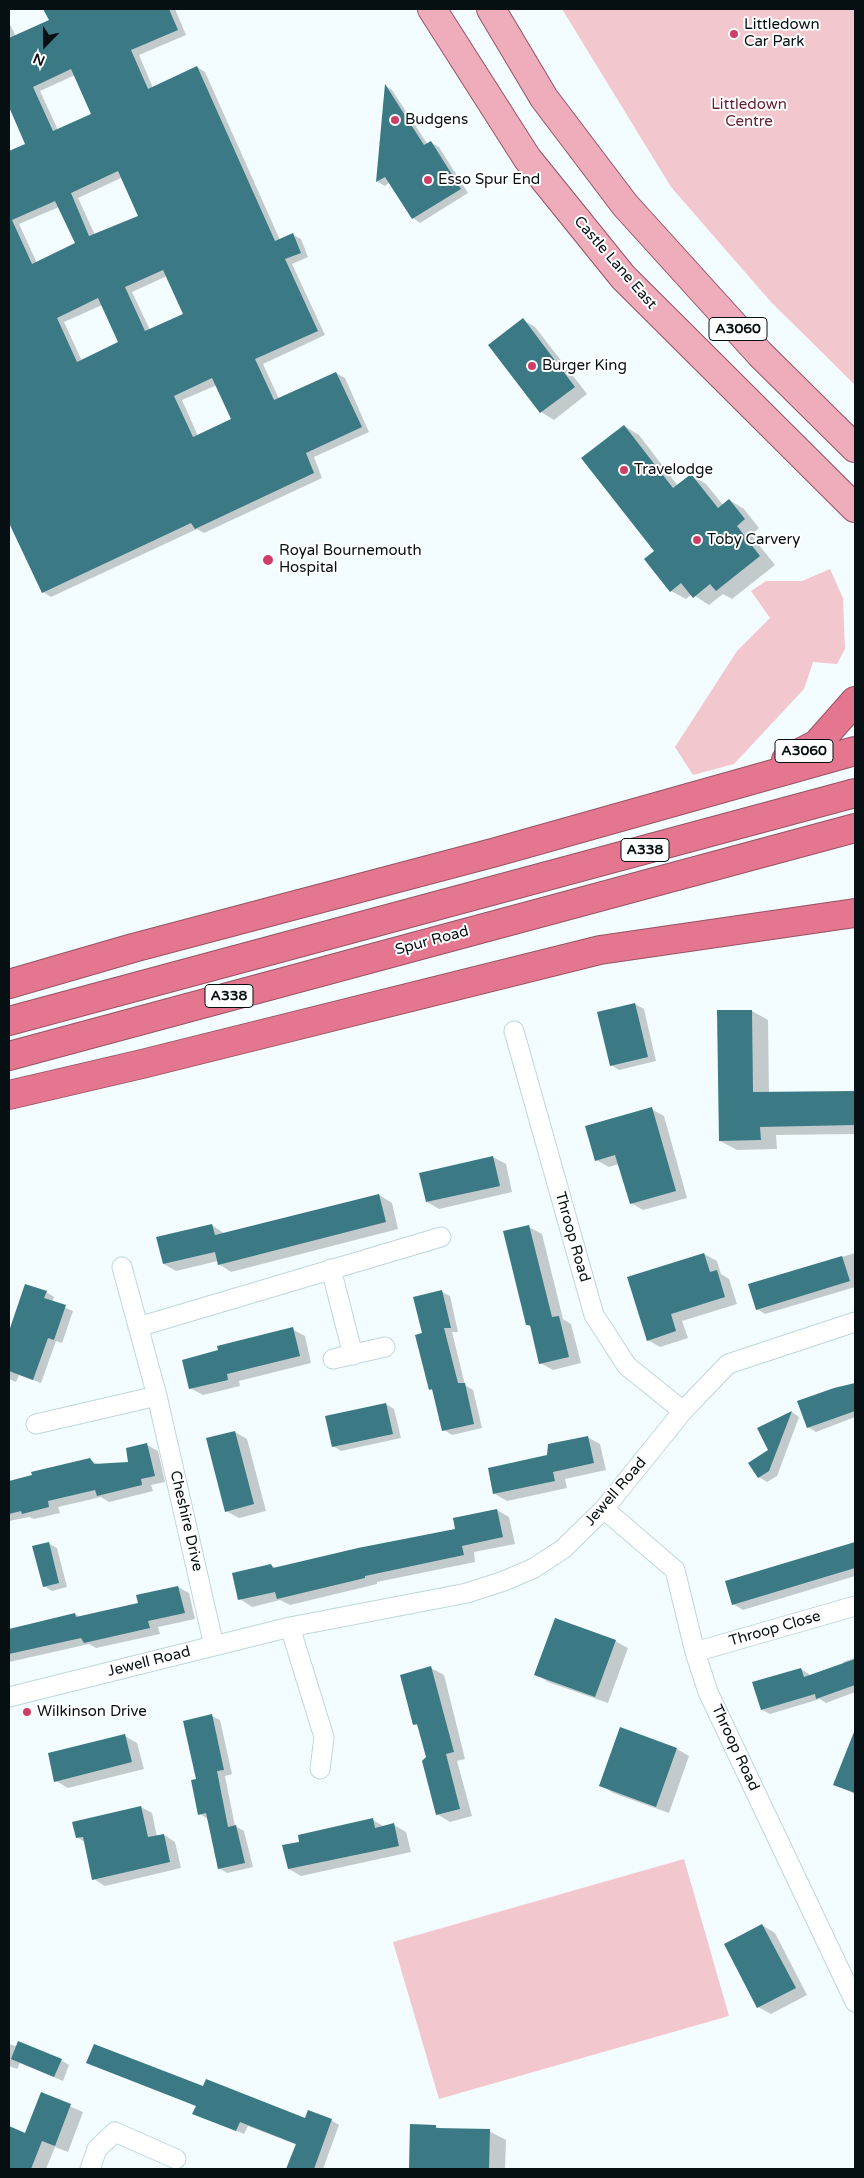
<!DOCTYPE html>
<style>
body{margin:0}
#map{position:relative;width:864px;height:2178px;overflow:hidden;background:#f3fdff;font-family:"Varela Round",sans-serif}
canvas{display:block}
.frame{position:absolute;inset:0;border:10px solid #060f11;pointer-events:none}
.north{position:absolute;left:20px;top:20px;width:50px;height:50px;-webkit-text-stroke:4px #fff;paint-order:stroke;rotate:202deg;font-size:14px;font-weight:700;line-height:20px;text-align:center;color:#060f11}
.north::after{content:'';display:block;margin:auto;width:18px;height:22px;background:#060f11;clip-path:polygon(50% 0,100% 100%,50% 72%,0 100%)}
</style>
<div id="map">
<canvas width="864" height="2178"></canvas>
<div class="frame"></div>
<div class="north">N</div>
</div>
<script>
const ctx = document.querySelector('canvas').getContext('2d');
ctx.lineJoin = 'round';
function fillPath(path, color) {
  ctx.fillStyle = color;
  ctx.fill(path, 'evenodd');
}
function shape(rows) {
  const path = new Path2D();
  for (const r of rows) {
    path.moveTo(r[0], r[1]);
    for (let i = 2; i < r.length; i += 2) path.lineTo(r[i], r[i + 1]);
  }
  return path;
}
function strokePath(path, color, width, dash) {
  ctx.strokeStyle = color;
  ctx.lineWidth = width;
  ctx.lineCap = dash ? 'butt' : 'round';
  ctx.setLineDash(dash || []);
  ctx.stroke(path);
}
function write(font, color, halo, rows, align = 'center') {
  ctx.font = font + ' "Varela Round",sans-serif';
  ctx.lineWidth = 4;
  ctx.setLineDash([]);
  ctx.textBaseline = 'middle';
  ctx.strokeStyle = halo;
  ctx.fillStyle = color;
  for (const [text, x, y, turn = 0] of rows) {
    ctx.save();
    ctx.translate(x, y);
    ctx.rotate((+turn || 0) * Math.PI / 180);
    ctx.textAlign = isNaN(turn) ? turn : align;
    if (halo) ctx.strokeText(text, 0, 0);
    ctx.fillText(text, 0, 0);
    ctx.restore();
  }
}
const green = shape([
 [562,9,855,9,855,385,771,302,671,187],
 [830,569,843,598,845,649,837,664,813,662,804,689,734,764,693,775,675,747,737,651,770,618,751,591,766,581,802,581],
 [684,1859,729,2016,439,2099,393,1942]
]);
const shadow = shape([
 [45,9,175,9,186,35,139,55,153,88,197,67,205,72,280,240,293,235,301,239,308,257,292,264,325,335,263,364,279,399,336,373,345,378,369,432,314,457,322,478,204,533,197,529,51,597,43,592,9,520,9,394,14,391,9,380,9,153,27,145,9,105,9,22,16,37,50,21],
 [75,75,93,114,58,130,40,91],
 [121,178,140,217,95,235,78,198],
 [59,207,76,244,37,263,19,224],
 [167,276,184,314,150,330,132,292],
 [102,305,120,343,82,361,64,322],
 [217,385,233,420,198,436,182,400],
 [386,86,392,90,428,145,431,143,439,147,468,193,420,223,413,218,390,182,385,186,378,182],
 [523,320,535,327,587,394,554,420,541,412,490,345],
 [624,426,639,435,678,486,691,475,706,484,723,505,729,500,744,509,759,528,751,535,775,565,732,599,723,594,709,605,692,594,686,599,671,591,656,551],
 [635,1004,644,1009,656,1061,619,1070,611,1065,598,1013],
 [752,1011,768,1020,769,1093,854,1092,855,1074,855,1134,776,1135,777,1149,737,1150,720,1141],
 [651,1109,664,1116,687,1198,643,1210,631,1203,619,1164,609,1167,596,1160],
 [493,1157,506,1164,512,1192,439,1209,427,1202],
 [379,1195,392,1203,398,1229,231,1272,219,1264,218,1261,176,1271,164,1264,212,1225,225,1234],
 [529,1227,542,1234,563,1319,571,1324,581,1363,553,1370,540,1363,532,1328,527,1325],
 [855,1253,855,1287,765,1314,757,1309,750,1285],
 [704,1254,717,1261,721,1274,729,1279,737,1304,682,1321,688,1338,660,1347,648,1340],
 [26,1285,46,1292,54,1297,52,1302,73,1311,62,1343,56,1341,41,1383,19,1375,16,1382,9,1379,9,1335],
 [442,1292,450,1296,458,1332,452,1332,465,1385,473,1390,482,1428,452,1435,444,1430,434,1391,430,1389,423,1334],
 [292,1329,305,1336,311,1363,239,1381,240,1386,203,1395,190,1388],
 [855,1384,855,1417,816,1432,808,1427,834,1389],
 [386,1404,394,1409,401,1438,341,1451,333,1446],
 [792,1412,799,1417,777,1476,767,1482,759,1477,770,1451,759,1428],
 [235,1432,247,1439,266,1511,239,1518,226,1511],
 [587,1437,600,1444,606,1470,565,1479,567,1488,507,1501,495,1494,549,1456],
 [147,1445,158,1451,165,1482,151,1485,153,1491,109,1502,101,1497,58,1507,60,1513,34,1519,29,1517,9,1521,9,1483,90,1460,100,1465,130,1463],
 [497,1510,509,1517,515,1544,474,1552,475,1562,377,1582,377,1584,290,1605,280,1600,252,1607,240,1599,271,1565,277,1569,457,1530],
 [48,1543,57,1548,67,1587,52,1591,44,1586],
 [855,1543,855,1576,743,1610,733,1604,726,1582],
 [178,1587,189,1593,195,1619,158,1627,160,1634,96,1648,89,1644,9,1662,9,1630,75,1614,81,1618,140,1604],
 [615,1641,628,1648,608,1703,548,1682,536,1674],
 [855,1658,855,1692,826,1703,820,1699,770,1714,762,1710,801,1669,809,1674,810,1676,844,1664,843,1662],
 [431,1668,444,1675,465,1759,457,1761,472,1816,450,1822,437,1814,427,1757,419,1727,414,1724],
 [212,1716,220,1720,232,1774,225,1776,235,1826,244,1831,253,1867,227,1873,219,1868,208,1819,200,1814,197,1780],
 [621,1729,677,1749,689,1756,669,1813,613,1793,601,1785],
 [125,1736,137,1743,144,1769,68,1788,56,1781],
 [845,1758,855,1762,855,1794,835,1784],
 [141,1807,152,1813,157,1837,164,1835,175,1842,181,1868,105,1886,94,1879,85,1842,78,1838],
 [373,1820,385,1827,394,1825,406,1832,411,1852,301,1876,289,1869,301,1843],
 [762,1925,775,1933,807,1995,771,2014,758,2007],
 [9,2044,61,2060,69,2065,63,2081,20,2063,17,2069,9,2066],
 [204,2088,306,2119,331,2120,339,2125,323,2169,288,2169,297,2145,248,2126,244,2134,194,2113],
 [41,2094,83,2112,68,2152,55,2147,46,2169,9,2169,9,2139,13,2129,25,2134],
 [411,2125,435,2126,440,2129,489,2131,506,2140,505,2169,410,2169]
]);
const building = shape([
 [43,9,169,9,178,30,131,50,148,89,197,66,275,241,293,233,301,253,285,259,318,331,255,359,274,400,336,372,362,427,306,453,314,473,195,529,191,523,42,593,9,523,9,151,25,144,9,107,9,38,49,20],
 [71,69,91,114,53,131,33,87],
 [118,171,138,216,89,236,71,193],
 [55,201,75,243,32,264,12,220],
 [163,270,183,314,145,331,125,287],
 [98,298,118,342,77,362,57,318],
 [212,378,231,419,193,437,174,396],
 [385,84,424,145,431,141,461,189,412,219,385,177,376,182],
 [523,318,575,387,540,413,488,345],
 [624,425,673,488,691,474,718,508,729,499,745,519,737,526,760,556,716,591,710,584,693,598,681,583,670,592,644,559,654,551,581,458],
 [635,1003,648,1057,610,1066,597,1012],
 [717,1010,752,1010,753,1092,855,1091,855,1125,760,1127,761,1140,719,1141],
 [652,1107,676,1191,630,1204,615,1155,595,1161,585,1126],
 [493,1156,500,1186,426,1202,419,1173],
 [379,1194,386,1222,218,1265,215,1252,163,1264,156,1237,212,1224,215,1235],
 [529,1225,552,1317,559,1316,569,1357,539,1364,530,1325,526,1325,503,1231],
 [704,1253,710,1272,717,1270,725,1297,671,1314,676,1331,647,1341,627,1277],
 [842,1256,850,1281,756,1310,748,1284],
 [25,1284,47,1291,44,1298,66,1305,54,1340,48,1338,33,1380,9,1371,9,1331],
 [442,1290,451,1328,444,1328,458,1383,465,1383,474,1424,442,1431,432,1389,429,1390,415,1335,422,1333,413,1297],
 [293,1327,300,1356,227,1374,228,1380,189,1389,182,1360,218,1350,217,1346],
 [855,1383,855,1411,807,1428,797,1401,834,1388],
 [386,1403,393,1434,332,1447,325,1416],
 [792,1411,769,1471,758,1478,748,1463,768,1450,757,1428],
 [235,1431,254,1504,225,1512,206,1438],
 [588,1436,594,1463,553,1472,555,1481,493,1494,488,1468,547,1455,548,1444],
 [147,1443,155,1476,141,1479,142,1485,97,1496,95,1490,48,1501,49,1507,22,1514,21,1511,9,1514,9,1481,32,1475,31,1472,90,1458,94,1464,128,1462,126,1448],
 [497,1509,503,1537,462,1546,464,1555,365,1576,365,1578,277,1599,275,1592,238,1600,232,1573,271,1564,273,1568,358,1548,455,1529,453,1518],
 [49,1542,59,1583,43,1587,32,1546],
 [855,1542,855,1568,732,1605,725,1581],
 [178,1586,185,1613,148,1621,150,1628,84,1643,81,1638,9,1654,9,1629,75,1613,76,1617,138,1603,136,1595],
 [555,1618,616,1640,595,1697,534,1675],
 [855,1659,855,1685,816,1699,815,1694,761,1710,752,1682,801,1668,804,1677],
 [431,1666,454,1752,446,1754,460,1809,436,1815,422,1761,426,1757,417,1724,413,1725,400,1675],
 [212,1714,224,1770,217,1771,228,1827,236,1825,245,1863,218,1869,206,1813,198,1815,191,1780,196,1779,183,1721],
 [620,1727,677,1748,656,1807,599,1786],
 [854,1732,855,1732,855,1793,833,1785],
 [125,1734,132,1762,54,1782,48,1753],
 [141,1806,148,1837,164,1834,170,1862,92,1880,83,1837,76,1838,72,1822],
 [373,1818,375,1828,394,1823,399,1846,288,1869,282,1845,299,1842,298,1835],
 [762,1924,796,1988,757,2008,724,1944],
 [18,2041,62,2059,54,2077,11,2059],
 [94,2044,203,2086,206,2079,305,2118,308,2110,332,2119,314,2169,286,2169,296,2144,240,2122,236,2131,192,2114,196,2106,86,2063],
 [41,2092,71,2104,55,2146,42,2141,31,2169,9,2169,9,2126,25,2133],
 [410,2124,436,2125,436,2128,490,2129,489,2169,409,2169]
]);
const street = shape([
 [514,1031,594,1315,627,1366,683,1411],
 [122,1267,157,1396,214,1646],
 [331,1269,353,1355],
 [138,1327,441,1237],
 [333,1359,385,1347],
 [36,1424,157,1396],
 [604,1509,675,1570,695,1652,708,1692,855,2002],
 [290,1627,324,1737,320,1769],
 [695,1652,855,1606],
 [9,1697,290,1627,467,1593,504,1581,534,1568,563,1549,604,1509,683,1411,728,1364,855,1322],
 [90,2169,97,2149,115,2132,176,2159]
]);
const primary = shape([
 [432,9,527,158,623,277,855,508],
 [491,9,544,98,625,205,760,354,855,448]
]);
const highway = shape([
 [786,760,817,744,855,701],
 [9,984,133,948,496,852,855,751],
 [9,1021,855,793],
 [9,1056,855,828],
 [9,1095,142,1064,600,950,855,913]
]);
const markers = [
 [734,34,5,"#cd3f69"],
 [395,120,5,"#cd3f69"],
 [428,180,5,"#cd3f69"],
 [532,366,5,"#cd3f69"],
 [624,470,5,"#cd3f69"],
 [697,540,5,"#cd3f69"],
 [268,560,6,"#cd3f69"],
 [27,1712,5,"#cd3f69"]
];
const shields = [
 [738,329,58],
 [804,751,58],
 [645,850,48],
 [229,996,48]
];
const shieldNames = [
 ["A3060",738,329],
 ["A3060",804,751],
 ["A338",645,850],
 ["A338",229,996]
];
const poiNames = [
 ["Littledown",744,25],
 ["Car Park",744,42],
 ["Budgens",405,120],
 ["Esso Spur End",438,180],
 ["Burger King",542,366],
 ["Travelodge",634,470],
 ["Toby Carvery",707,540],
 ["Royal Bournemouth",279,551],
 ["Hospital",279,568],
 ["Wilkinson Drive",37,1712]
];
const parkNames = [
 ["Littledown",749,105],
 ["Centre",749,122]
];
const streetNames = [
 ["Castle Lane East",615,263,49],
 ["Spur Road",432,941,-15],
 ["Throop Road",572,1237,74],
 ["Jewell Road",616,1492,-49],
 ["Cheshire Drive",186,1521,77],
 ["Throop Close",775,1629,-16],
 ["Jewell Road",149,1662,-14],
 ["Throop Road",735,1748,65]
];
fillPath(green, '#f3c7ce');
fillPath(shadow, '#0003');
fillPath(building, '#3b7985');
strokePath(street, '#bed7dc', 21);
strokePath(primary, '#965363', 30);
strokePath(highway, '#965363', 30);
strokePath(street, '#fff', 19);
strokePath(primary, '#efadbc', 28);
strokePath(highway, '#e4778f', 28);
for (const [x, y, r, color] of markers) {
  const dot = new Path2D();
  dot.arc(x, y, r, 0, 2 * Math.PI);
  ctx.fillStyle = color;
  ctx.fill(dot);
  strokePath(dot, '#fff', 2);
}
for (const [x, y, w] of shields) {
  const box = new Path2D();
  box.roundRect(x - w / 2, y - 11.5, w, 23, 4);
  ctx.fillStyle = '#fff';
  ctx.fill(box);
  strokePath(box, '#060f11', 1);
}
write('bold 14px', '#060f11', null, shieldNames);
write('15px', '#060f11', '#fff', poiNames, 'left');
write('15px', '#642233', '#fff', parkNames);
write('15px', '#060f11', '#fff', streetNames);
</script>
